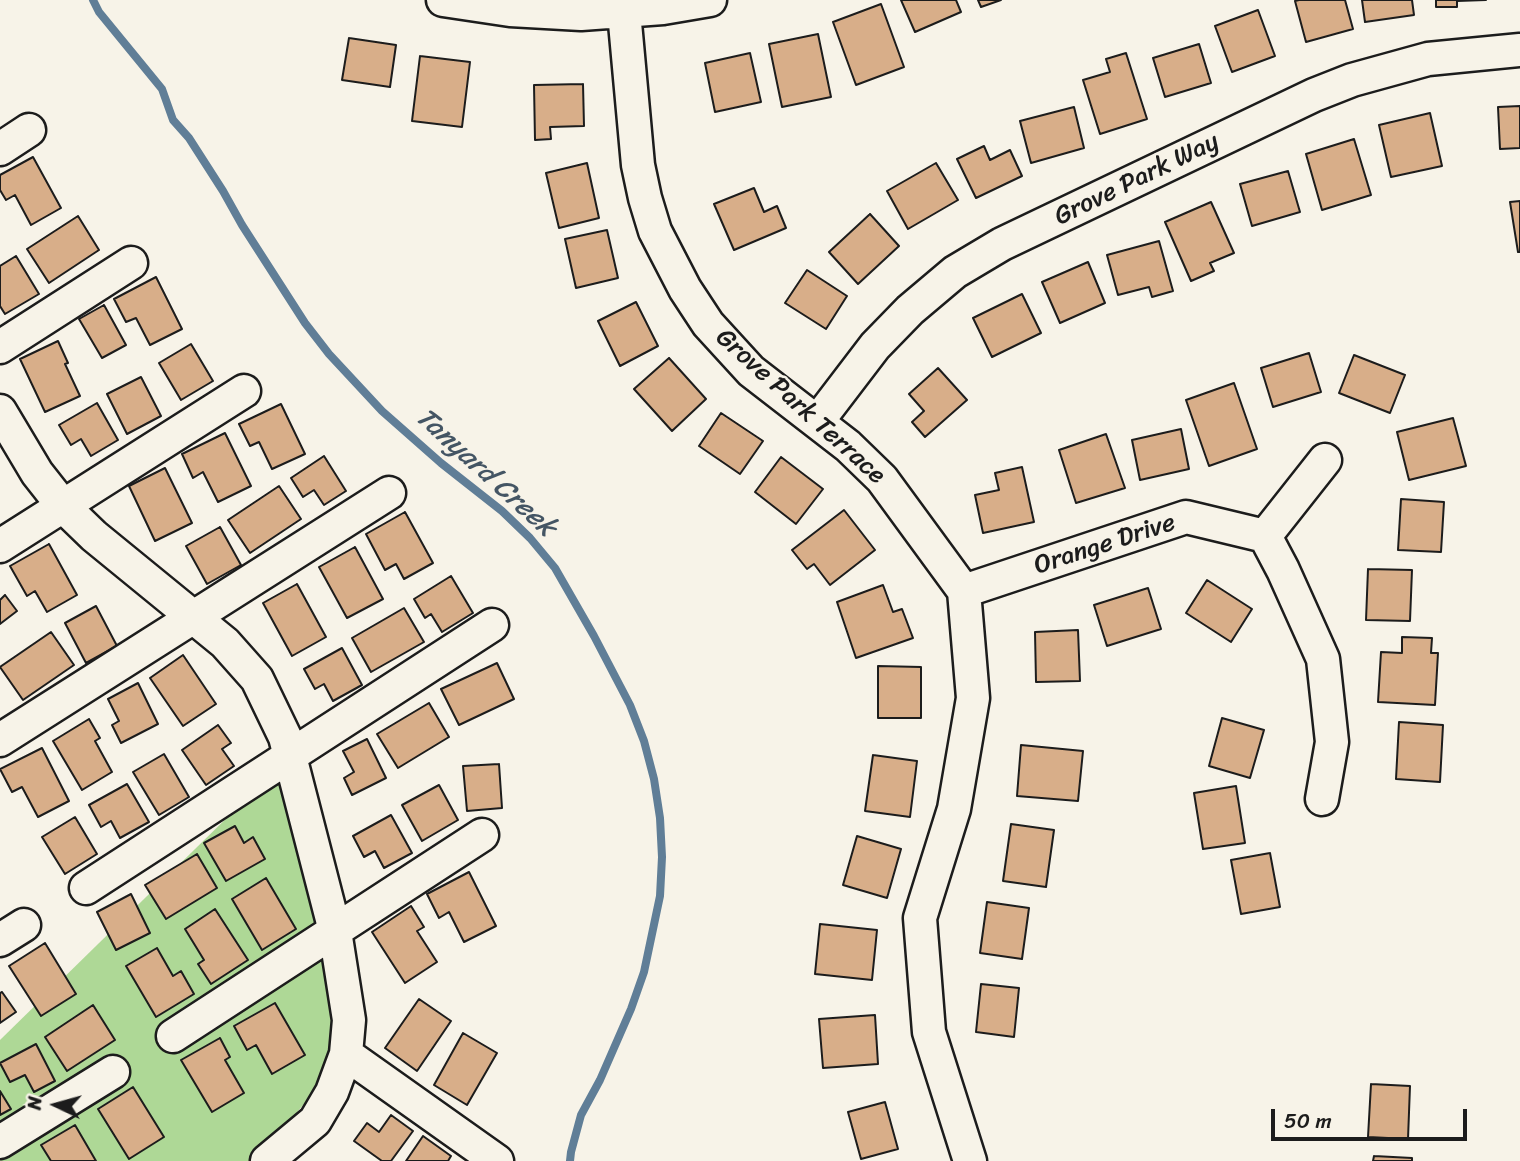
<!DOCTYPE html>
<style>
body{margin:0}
#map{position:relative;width:1520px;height:1161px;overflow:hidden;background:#f7f3e8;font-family:Sriracha,sans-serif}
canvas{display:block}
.north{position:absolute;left:21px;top:1070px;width:70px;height:70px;-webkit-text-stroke:5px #f7f3e8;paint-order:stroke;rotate:275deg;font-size:19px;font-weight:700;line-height:28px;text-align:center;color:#1c1c1c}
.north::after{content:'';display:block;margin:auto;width:24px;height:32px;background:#1c1c1c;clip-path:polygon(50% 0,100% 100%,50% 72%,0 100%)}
.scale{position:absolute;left:1271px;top:1109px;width:196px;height:32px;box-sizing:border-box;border:4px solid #1c1c1c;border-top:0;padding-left:9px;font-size:21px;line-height:24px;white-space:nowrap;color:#1c1c1c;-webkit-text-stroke:5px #f7f3e8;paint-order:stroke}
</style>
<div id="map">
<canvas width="1520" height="1161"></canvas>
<div class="north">N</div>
<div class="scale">50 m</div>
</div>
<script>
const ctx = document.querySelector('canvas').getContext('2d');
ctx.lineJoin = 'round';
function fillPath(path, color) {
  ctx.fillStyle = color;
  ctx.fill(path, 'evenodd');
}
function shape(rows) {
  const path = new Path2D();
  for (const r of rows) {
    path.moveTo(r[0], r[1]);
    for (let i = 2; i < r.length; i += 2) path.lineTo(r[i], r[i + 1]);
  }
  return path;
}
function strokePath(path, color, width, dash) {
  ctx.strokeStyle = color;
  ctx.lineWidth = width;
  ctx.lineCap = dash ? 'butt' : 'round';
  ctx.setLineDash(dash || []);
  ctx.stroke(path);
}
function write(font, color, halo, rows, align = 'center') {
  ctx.font = font + ' Sriracha,sans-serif';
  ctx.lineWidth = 5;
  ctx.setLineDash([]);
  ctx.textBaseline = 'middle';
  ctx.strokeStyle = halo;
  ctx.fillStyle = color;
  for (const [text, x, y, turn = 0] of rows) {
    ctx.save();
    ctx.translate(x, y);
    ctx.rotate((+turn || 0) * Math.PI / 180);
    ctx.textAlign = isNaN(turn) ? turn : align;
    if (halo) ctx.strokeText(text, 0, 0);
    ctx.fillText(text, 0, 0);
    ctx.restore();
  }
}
const green = shape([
 [290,756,346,1054,256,1161,0,1161,0,1040]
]);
const stream = shape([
 [93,0,99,12,162,89,173,120,189,138,223,191,242,225,305,323,329,354,382,411,441,463,502,511,530,538,555,568,594,636,630,705,644,741,654,779,660,818,662,857,660,896,644,972,631,1009,600,1080,581,1115,571,1152,570,1161]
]);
const building = shape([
 [901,0,956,0,961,12,915,32,901,0],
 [978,0,1001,0,981,7,978,0],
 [1299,0,1345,0,1353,29,1306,42,1295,1,1299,0],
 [1362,0,1412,0,1414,15,1365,22,1362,0],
 [1436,0,1486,0,1457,1,1457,7,1436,7,1436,0],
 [881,4,904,67,856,85,833,22,881,4],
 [1258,10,1275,56,1232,72,1215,26,1258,10],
 [818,34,831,97,782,107,769,44,818,34],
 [349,38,396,45,390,87,342,80,349,38],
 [1199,44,1211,83,1165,97,1153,58,1199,44],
 [750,53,761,102,715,112,705,63,750,53],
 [1126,53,1147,119,1100,134,1083,80,1110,72,1106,59,1126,53],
 [420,56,470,62,462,127,412,121,420,56],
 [583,84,584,126,550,127,551,139,535,140,534,85,583,84],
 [1520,106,1520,148,1500,149,1498,107,1520,106],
 [1074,107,1084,148,1031,163,1020,121,1074,107],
 [1430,113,1442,166,1391,177,1379,125,1430,113],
 [1354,139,1371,195,1322,210,1306,154,1354,139],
 [984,146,990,160,1010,150,1022,176,976,198,957,159,984,146],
 [33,157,61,208,31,225,15,195,6,200,0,190,0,175,33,157],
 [587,163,599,218,559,228,546,173,587,163],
 [936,163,958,200,908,229,887,191,936,163],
 [1288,171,1300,212,1252,226,1240,184,1288,171],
 [754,188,764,212,777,206,786,228,734,250,714,204,754,188],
 [1520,201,1520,252,1518,252,1510,202,1520,201],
 [1211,202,1234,253,1210,263,1214,271,1191,281,1165,222,1211,202],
 [870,214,899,246,858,284,829,252,870,214],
 [78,216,99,250,49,283,27,249,78,216],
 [607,230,618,278,576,288,565,239,607,230],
 [1159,241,1173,291,1152,297,1149,287,1118,295,1107,255,1159,241],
 [16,256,39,294,5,314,0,306,0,266,16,256],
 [1088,262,1105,303,1060,323,1042,282,1088,262],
 [807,270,847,296,826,329,785,303,807,270],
 [156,277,182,329,150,345,136,318,126,322,114,299,156,277],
 [1022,294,1041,333,992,357,973,318,1022,294],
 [636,302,658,346,620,366,598,321,636,302],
 [104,305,126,345,102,358,79,319,104,305],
 [58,341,68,363,65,364,80,396,45,412,20,359,58,341],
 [191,344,213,381,181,400,159,363,191,344],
 [1309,353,1321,392,1273,407,1261,368,1309,353],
 [1354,355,1405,375,1390,413,1339,393,1354,355],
 [669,358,706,399,672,431,634,389,669,358],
 [938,368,967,400,925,437,912,422,924,411,909,394,938,368],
 [141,377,161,416,127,434,107,394,141,377],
 [1234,383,1257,449,1209,466,1186,400,1234,383],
 [97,403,118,440,91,456,81,439,71,445,59,425,97,403],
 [281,404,305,454,272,469,259,442,250,446,239,424,281,404],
 [721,413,763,441,740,474,699,446,721,413],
 [1453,418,1466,466,1409,480,1397,432,1453,418],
 [1181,429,1189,469,1140,480,1132,440,1181,429],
 [225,433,251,486,218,502,203,472,193,478,182,454,225,433],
 [1106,434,1125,488,1076,503,1059,450,1106,434],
 [324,456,346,491,324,505,314,490,303,497,291,478,324,456],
 [781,457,823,489,796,524,755,492,781,457],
 [1022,467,1034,522,983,533,975,495,999,490,995,473,1022,467],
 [165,468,192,523,155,541,129,486,165,468],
 [279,486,301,519,250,553,228,520,279,486],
 [1401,499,1444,502,1441,552,1398,550,1401,499],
 [844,510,875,550,830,585,814,564,807,569,792,550,844,510],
 [405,512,433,563,404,579,396,564,385,570,366,534,405,512],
 [220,527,241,565,207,584,186,546,220,527],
 [49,544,77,595,47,612,35,591,27,596,10,566,49,544],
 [355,547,383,599,347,618,319,567,355,547],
 [1368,569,1412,570,1410,621,1366,620,1368,569],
 [451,576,473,613,442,632,431,614,425,618,414,599,451,576],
 [1207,580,1252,609,1231,642,1186,613,1207,580],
 [297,584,326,637,292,656,263,603,297,584],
 [883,585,893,612,902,609,913,638,856,658,837,602,883,585],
 [1148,588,1161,629,1107,646,1094,605,1148,588],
 [5,595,17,611,0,624,0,600,5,595],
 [96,606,117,646,86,663,65,623,96,606],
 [404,608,424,642,371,672,352,638,404,608],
 [1078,630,1080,681,1036,682,1035,632,1078,630],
 [51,632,74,665,23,700,0,667,51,632],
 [1402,637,1432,638,1431,653,1438,653,1435,705,1378,702,1381,652,1402,653,1402,637],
 [342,648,362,685,333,701,324,684,315,689,304,669,342,648],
 [183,655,216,704,183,726,150,678,183,655],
 [497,663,514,699,459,725,441,689,497,663],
 [878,666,921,667,921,718,878,718,878,666],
 [138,683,158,724,121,743,112,725,119,721,108,699,138,683],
 [429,703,449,737,398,768,377,734,429,703],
 [1222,718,1264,730,1250,778,1209,766,1222,718],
 [89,719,100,738,95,741,112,772,82,790,53,741,89,719],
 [1399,722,1443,725,1440,782,1396,779,1399,722],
 [218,725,231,743,222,749,234,766,206,785,182,750,218,725],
 [367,739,386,778,352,795,344,778,354,772,343,751,367,739],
 [1021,745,1083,751,1078,801,1017,796,1021,745],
 [42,748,69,801,38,817,22,787,12,792,0,769,42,748],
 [164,754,189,797,159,815,133,772,164,754],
 [873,755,917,761,910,817,865,811,873,755],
 [499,764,502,808,467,811,463,766,499,764],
 [127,784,149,822,120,838,111,821,101,827,89,805,127,784],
 [439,785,458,820,422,841,402,805,439,785],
 [1236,786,1245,843,1203,849,1194,793,1236,786],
 [391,815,412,853,384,868,375,851,364,857,353,836,391,815],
 [75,817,97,854,65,874,42,837,75,817],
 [1011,824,1054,830,1046,887,1003,881,1011,824],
 [235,826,244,843,253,837,265,859,226,881,204,843,235,826],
 [857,836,901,849,887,898,843,885,857,836],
 [1270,853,1280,907,1241,914,1231,860,1270,853],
 [197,854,217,888,166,919,145,885,197,854],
 [469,872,496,926,464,942,449,912,439,918,427,894,469,872],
 [266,878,296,929,262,950,232,899,266,878],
 [131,894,150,933,116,950,97,912,131,894],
 [987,902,1029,908,1022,959,980,953,987,902],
 [411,906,424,927,417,931,437,962,405,983,372,932,411,906],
 [215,909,248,960,211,984,198,964,204,960,185,929,215,909],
 [820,924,877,930,872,980,815,974,820,924],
 [45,943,76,994,41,1016,9,966,45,943],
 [157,948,173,976,181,971,194,994,156,1017,126,966,157,948],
 [981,984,1019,988,1014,1037,976,1032,981,984],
 [2,992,16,1012,0,1023,0,993,2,992],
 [419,999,451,1021,417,1071,385,1048,419,999],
 [275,1003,305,1055,272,1074,256,1045,247,1050,234,1026,275,1003],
 [93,1005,115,1040,67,1071,45,1037,93,1005],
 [875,1015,878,1064,823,1068,819,1019,875,1015],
 [463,1033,497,1053,467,1105,434,1085,463,1033],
 [220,1038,230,1057,225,1060,244,1093,212,1112,181,1060,220,1038],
 [36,1044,55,1081,34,1092,25,1075,10,1082,0,1063,36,1044],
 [1371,1084,1410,1086,1408,1139,1368,1137,1371,1084],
 [133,1087,164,1137,129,1159,98,1109,133,1087],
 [0,1091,11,1109,0,1115,0,1091],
 [885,1102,898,1149,861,1159,848,1112,885,1102],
 [391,1115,413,1131,391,1161,382,1161,354,1141,367,1123,379,1132,391,1115],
 [75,1125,96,1161,51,1161,41,1145,75,1125],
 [423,1136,451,1156,448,1161,406,1161,423,1136],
 [1374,1156,1412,1158,1412,1161,1373,1161,1374,1156]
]);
const minor = shape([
 [443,0,510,10,581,14,663,8,710,0],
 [624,12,638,165,645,198,655,231,685,289,708,324,751,371,848,446,882,479,964,591,973,698,954,809,920,918,929,1032,970,1161],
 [0,149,29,130],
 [0,347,131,263],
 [0,411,37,473,63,506,94,536,225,643,257,679,285,737,335,931,349,1020,346,1054,332,1092,315,1121,267,1161],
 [817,422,875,346,910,310,955,272,1002,244,1314,95,1352,80,1428,59,1520,50],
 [1265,536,1325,460],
 [0,546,244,391],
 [964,591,1186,517,1265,536,1283,570,1323,659,1332,742,1322,799],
 [0,740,389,493],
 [86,888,492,625],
 [0,940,24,925],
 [173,1036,482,835],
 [346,1054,497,1161],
 [0,1142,113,1072]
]);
const streetNames = [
 ["Grove Park Way",1137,180,-26],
 ["Grove Park Terrace",800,407,42],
 ["Orange Drive",1105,545,-18]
];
const waterNames = [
 ["Tanyard Creek",485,473,42]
];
fillPath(green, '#aed896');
strokePath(stream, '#607e97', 8);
fillPath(building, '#d8ae89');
strokePath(building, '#1c1c1c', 2);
strokePath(minor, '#1c1c1c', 37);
strokePath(minor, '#f7f3e8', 32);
write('26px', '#1c1c1c', '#f7f3e8', streetNames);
write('italic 28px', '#445564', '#f7f3e8', waterNames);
</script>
